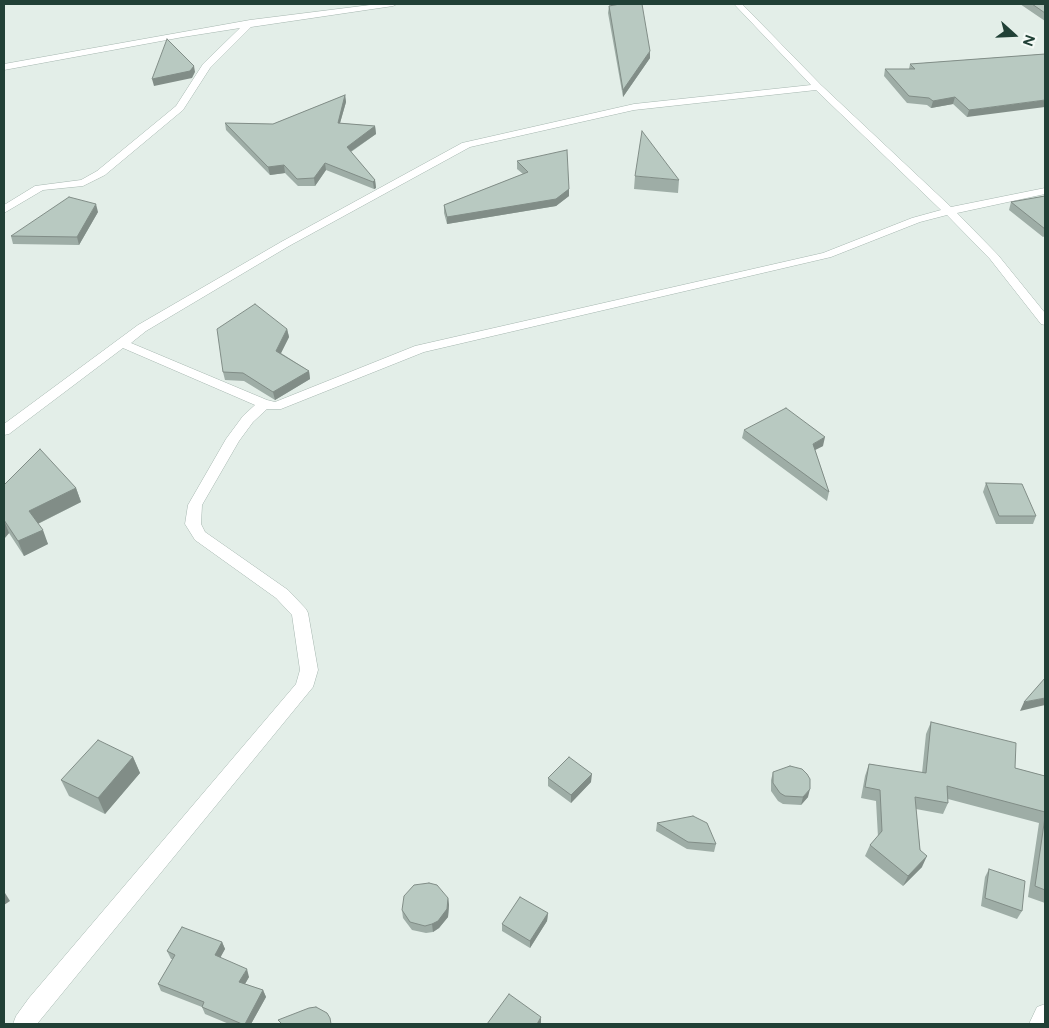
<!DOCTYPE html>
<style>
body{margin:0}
#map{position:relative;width:1049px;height:1028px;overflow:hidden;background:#e3eee8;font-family:Figtree,sans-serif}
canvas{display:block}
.frame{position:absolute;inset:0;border:5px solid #214036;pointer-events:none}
.north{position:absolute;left:989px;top:10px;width:50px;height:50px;-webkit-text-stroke:4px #f4faf6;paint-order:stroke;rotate:110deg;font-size:14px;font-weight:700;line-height:20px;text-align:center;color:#214036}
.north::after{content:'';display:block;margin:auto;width:18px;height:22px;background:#214036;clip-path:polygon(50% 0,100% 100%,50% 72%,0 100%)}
</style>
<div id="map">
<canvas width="1049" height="1028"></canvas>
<div class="frame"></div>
<div class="north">N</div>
</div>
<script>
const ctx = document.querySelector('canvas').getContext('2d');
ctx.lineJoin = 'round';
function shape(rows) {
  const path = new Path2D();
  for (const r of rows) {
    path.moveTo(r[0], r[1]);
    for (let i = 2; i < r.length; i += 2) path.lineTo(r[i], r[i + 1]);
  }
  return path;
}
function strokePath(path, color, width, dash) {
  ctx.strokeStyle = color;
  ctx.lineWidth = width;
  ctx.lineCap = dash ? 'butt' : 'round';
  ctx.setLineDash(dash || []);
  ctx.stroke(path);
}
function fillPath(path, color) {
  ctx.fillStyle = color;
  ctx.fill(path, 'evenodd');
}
const street = shape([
 [378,4,397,4,393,6,251,27,210,68,183,110,105,175,83,186,43,190,4,213,4,205,35,186,81,180,97,171,176,106,203,64,240,28,183,37,4,70,4,64,250,20,378,4],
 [734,4,742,4,821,85,951,207,1045,188,1045,194,957,213,998,255,1045,313,1045,325,1041,324,990,259,947,215,920,222,831,257,424,352,281,409,267,409,253,422,239,441,202,505,201,524,205,532,288,590,306,609,308,613,318,670,313,687,37,1024,13,1024,16,1016,29,998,296,684,300,670,292,615,276,598,195,540,185,524,188,505,226,439,243,416,255,405,123,348,9,434,4,435,4,424,138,325,281,242,462,143,634,104,811,85,734,4],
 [816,90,941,210,912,218,823,253,415,346,275,402,267,400,131,343,146,331,289,246,470,147,634,110,816,90],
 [1045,1004,1045,1024,1029,1024,1037,1007,1045,1004]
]);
const wall = shape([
 [1020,4,1045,4,1045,21],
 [609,6,650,58,623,97,608,13],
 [1045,54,967,117,953,104,931,108,927,105,907,103,884,76,885,69,909,69,910,64],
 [345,95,346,102,340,123,375,126,376,134,351,152,375,180,376,188,374,189,326,170,315,186,298,186,285,173,270,175,226,130,225,123,273,124],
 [517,161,569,189,569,196,556,206,447,224,444,213,444,205,523,174,517,169],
 [635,176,679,180,678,193,634,189],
 [1045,196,1045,236,1043,237,1009,210,1011,202],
 [98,212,79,245,13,244,11,236],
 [287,329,289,337,281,353,309,371,310,379,275,400,244,381,225,380,223,372],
 [744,430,823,446,815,450,829,492,827,501,742,438],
 [986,483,1036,516,1033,524,996,524,983,492],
 [4,485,76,488,81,502,38,524,48,544,24,556,9,533,4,539],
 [931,722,1015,768,1045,776,1045,903,1028,897,1039,823,948,799,948,803,943,814,916,809,922,867,903,886,865,856,870,845,878,837,876,801,861,798,865,776,869,764,922,773,926,734],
 [133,757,140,773,105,814,69,796,61,780],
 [773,772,808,797,801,805,783,804,778,801,771,791,771,780],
 [548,778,591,782,571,803,548,786],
 [657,823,716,844,714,852,687,849,656,831],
 [989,869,1022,911,1017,919,981,906,985,877],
 [448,898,449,905,448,917,439,928,433,932,426,933,412,930,403,918,402,910],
 [548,913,547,921,530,948,502,931,502,924],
 [222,942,225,949,220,957,249,977,245,984,263,990,266,997,251,1024,229,1024,205,1014,202,1007,161,991,158,984,173,959,171,959,167,951]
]);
const shadedWall = shape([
 [650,51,650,58,623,97,623,90],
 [194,66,195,72,192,78,154,86,152,79],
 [345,95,346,102,338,130,338,123],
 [955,97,953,104,931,108,933,101],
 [1045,100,1045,107,967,117,969,110],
 [375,126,376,134,347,154,347,147],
 [325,163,326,170,315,186,314,178],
 [284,165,285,173,270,175,268,167],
 [375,180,376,188,374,189,373,182],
 [569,189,569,196,556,206,447,224,447,217],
 [96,204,98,212,79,245,77,237],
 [287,329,289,337,278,359,276,351],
 [309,371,310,379,275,400,273,392],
 [825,437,823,446,811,452,813,444],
 [76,488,81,502,35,525,29,511],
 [4,520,9,533,4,539],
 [43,530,48,544,24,556,18,541],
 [1045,698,1045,705,1020,711,1024,702],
 [133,757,140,773,105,814,98,798],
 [592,774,591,782,571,803,571,795],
 [810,789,808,797,801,805,803,797],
 [927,856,922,867,903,886,908,876],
 [5,893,10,901,4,905,4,894],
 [448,898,449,905,448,917,439,928,433,932,432,924],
 [548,913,547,921,530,948,530,941],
 [222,942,225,949,218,962,215,955],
 [247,969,249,977,242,989,239,982],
 [263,990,266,997,251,1024,245,1024],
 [541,1017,541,1024,537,1024]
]);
const building = shape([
 [620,4,642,4,650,51,623,90,609,6,620,4],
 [1032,4,1045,4,1045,13,1032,4],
 [167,39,194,66,190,71,152,79,167,39],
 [1045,54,1045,100,969,110,955,97,933,101,929,98,909,96,885,69,915,69,910,64,1045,54],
 [345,95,338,123,375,126,347,147,375,180,373,182,325,163,314,178,297,179,284,165,268,167,225,123,273,124,345,95],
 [642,131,679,180,635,176,642,131],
 [567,150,569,189,556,199,447,217,444,205,528,172,517,161,567,150],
 [1045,196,1045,229,1011,202,1045,196],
 [69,197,96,204,77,237,11,236,69,197],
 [255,304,287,329,276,351,309,371,273,392,243,373,223,372,217,329,255,304],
 [786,408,825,437,813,444,829,492,744,430,786,408],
 [40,449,76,488,29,511,43,530,18,541,4,520,4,485,40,449],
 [986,483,1022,484,1036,516,999,516,986,483],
 [1045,678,1045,698,1024,702,1045,678],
 [931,722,1016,743,1015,768,1045,776,1045,812,947,786,948,803,915,797,920,850,927,856,908,876,870,845,882,831,880,790,865,787,869,764,926,773,931,722],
 [98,740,133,757,98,798,61,780,98,740],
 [569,757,592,774,571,795,548,778,569,757],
 [790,766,802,769,807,774,810,779,810,789,803,797,785,796,780,793,773,783,773,772,790,766],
 [693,816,707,823,716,844,688,842,657,823,693,816],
 [1045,817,1045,890,1035,886,1045,817],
 [989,869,1025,881,1022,911,985,898,989,869],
 [429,883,437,885,448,898,447,909,438,921,432,924,425,926,410,922,402,910,404,896,414,885,429,883],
 [520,897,548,913,530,941,502,924,520,897],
 [182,927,222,942,215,955,247,969,239,982,263,990,245,1024,242,1024,202,1007,204,1002,158,984,175,955,167,951,182,927],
 [509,994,541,1017,537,1024,487,1024,509,994],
 [316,1007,327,1013,330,1018,331,1024,282,1024,278,1020,309,1008,316,1007]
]);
strokePath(street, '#a5b6af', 1);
fillPath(street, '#fff');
fillPath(wall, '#9eada6');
fillPath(shadedWall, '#818d87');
fillPath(building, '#b8c9c1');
strokePath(building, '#818d87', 1);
</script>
